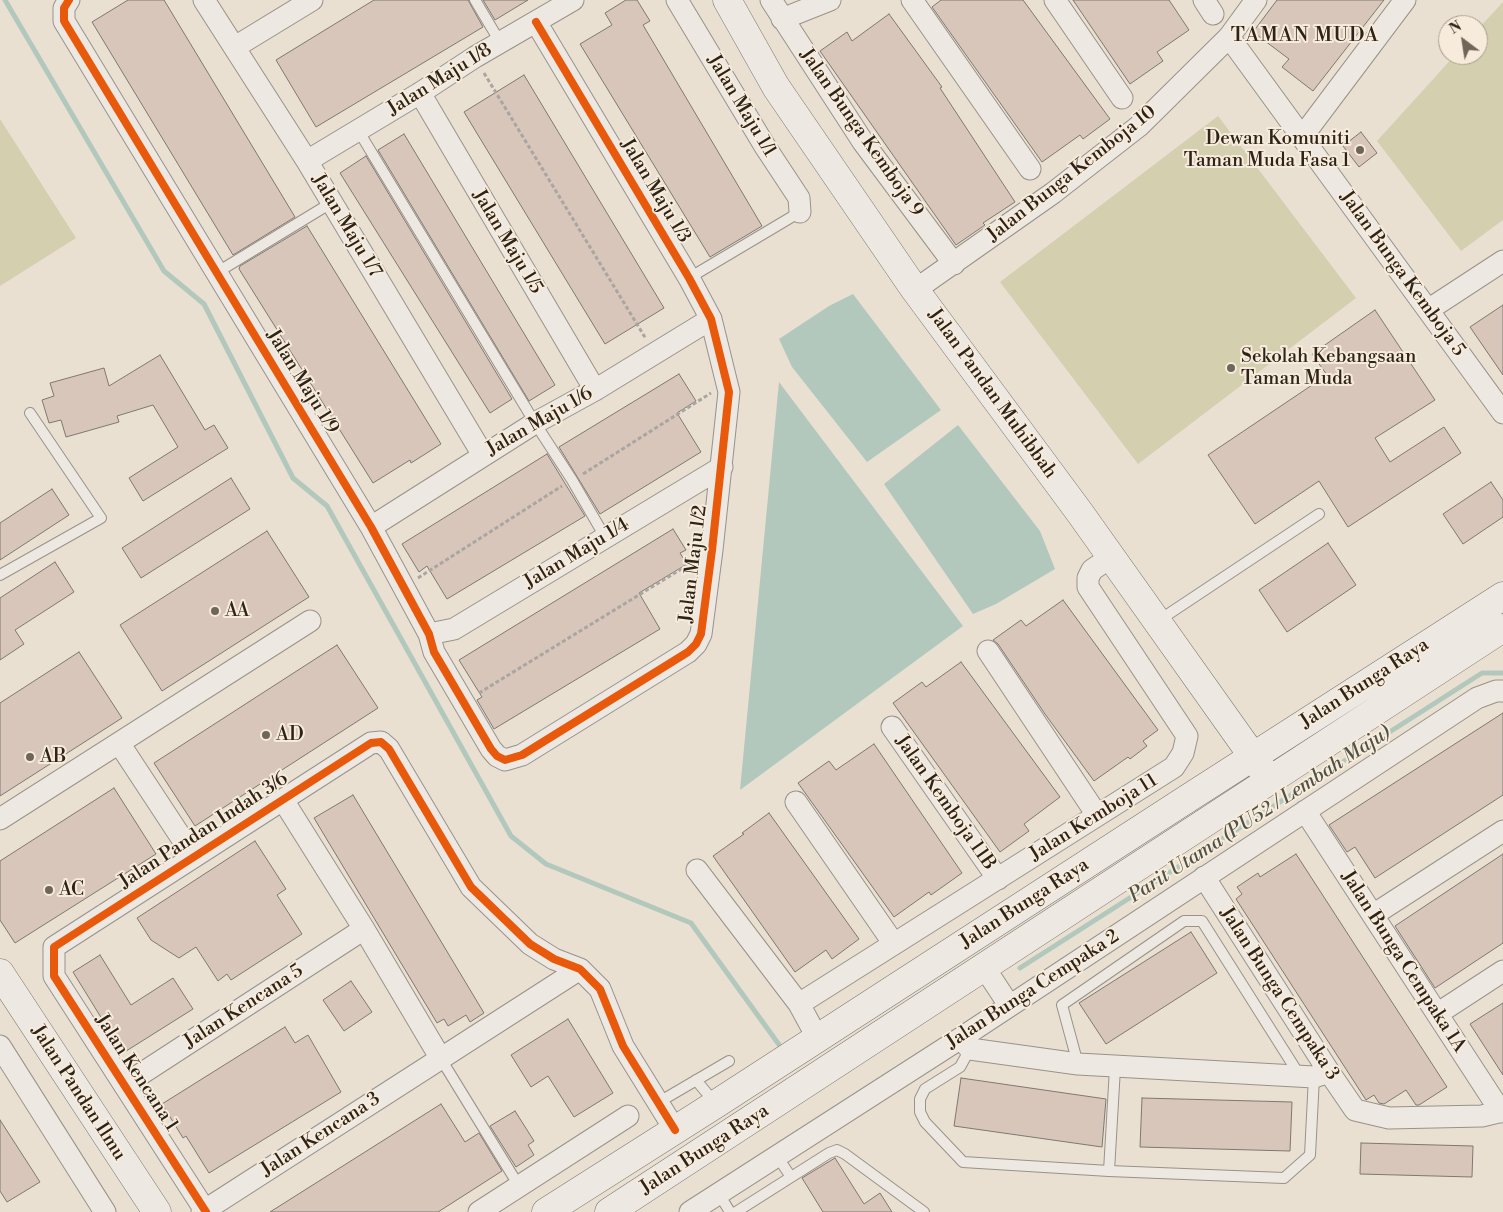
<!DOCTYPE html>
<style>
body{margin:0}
#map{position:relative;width:1503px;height:1212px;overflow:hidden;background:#e9e0d2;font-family:"Libre Bodoni",serif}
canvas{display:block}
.north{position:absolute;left:1438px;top:15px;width:50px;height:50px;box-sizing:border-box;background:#f7ecdc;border:1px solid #a79c8e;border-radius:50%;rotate:329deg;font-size:14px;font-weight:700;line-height:20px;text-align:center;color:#2e2318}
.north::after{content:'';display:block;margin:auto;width:18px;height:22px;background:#6f6559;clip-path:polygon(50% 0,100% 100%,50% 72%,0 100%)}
</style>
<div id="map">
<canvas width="1503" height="1212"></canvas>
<div class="north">N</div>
</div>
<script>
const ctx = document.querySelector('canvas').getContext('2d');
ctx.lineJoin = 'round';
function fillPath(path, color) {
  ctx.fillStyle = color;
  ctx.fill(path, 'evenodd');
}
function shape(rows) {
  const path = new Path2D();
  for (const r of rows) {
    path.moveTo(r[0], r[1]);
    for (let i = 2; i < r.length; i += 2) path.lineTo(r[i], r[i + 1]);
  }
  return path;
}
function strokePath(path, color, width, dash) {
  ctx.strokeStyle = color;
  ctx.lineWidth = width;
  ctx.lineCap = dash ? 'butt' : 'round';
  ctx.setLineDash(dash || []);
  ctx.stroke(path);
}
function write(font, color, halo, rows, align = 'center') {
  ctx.font = font + ' "Libre Bodoni",serif';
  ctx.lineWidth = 4;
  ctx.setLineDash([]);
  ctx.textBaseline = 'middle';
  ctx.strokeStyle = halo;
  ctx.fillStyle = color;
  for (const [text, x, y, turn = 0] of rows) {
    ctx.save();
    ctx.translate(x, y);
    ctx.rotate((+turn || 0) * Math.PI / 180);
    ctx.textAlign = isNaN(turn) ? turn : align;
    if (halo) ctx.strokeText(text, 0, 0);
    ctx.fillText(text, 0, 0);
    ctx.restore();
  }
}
const green = shape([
 [1503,2,1503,220,1461,251,1377,141,1455,55,1478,55,1478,29],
 [1218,116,1356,298,1138,464,1000,282],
 [0,119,76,238,0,286]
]);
const water = shape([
 [853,294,941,410,867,462,792,367,779,339,829,306],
 [779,382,963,626,740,790],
 [958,425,1040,531,1055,569,996,604,973,614,884,484]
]);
const stream = shape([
 [5,0,164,271,204,304,293,478,327,506,511,836,546,864,691,923,780,1046],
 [1020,968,1482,673,1503,673]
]);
const building = shape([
 [128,0,164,0,295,217,233,255,92,22,128,0],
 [374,0,468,0,483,27,316,127,276,60,374,0],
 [483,0,528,0,495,20,483,0],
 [626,0,637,0,650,21,643,25,762,226,710,257,580,44,612,25,605,13,626,0],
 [941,0,1023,0,1110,119,1083,139,1080,135,1042,162,932,7,941,0],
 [1073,0,1169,0,1189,30,1157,52,1163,61,1130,84,1073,0],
 [1277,0,1384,0,1313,91,1282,67,1289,59,1253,32,1277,0],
 [889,14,942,87,940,88,1015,202,983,223,985,225,956,245,820,51,847,32,852,41,889,14],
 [524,75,664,308,605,344,464,112,524,75],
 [1361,132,1377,153,1359,167,1343,146,1361,132],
 [404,134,555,385,529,401,378,150,404,134],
 [366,156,512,399,490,413,340,173,366,156],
 [307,226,441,444,411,463,410,460,373,483,239,269,240,266,307,226],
 [1503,305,1503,375,1470,327,1503,305],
 [1375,310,1435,400,1375,438,1390,462,1444,427,1461,453,1348,527,1319,481,1255,524,1208,455,1327,375,1312,354,1375,310],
 [160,355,205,430,214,425,228,448,143,501,129,478,178,447,153,405,117,416,119,422,66,437,61,420,49,423,42,400,54,396,50,383,104,368,109,386,160,355],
 [679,374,696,401,677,413,701,452,600,514,559,447,679,374],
 [547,454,585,516,447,599,427,566,419,572,402,544,547,454],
 [231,478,250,509,141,578,122,548,231,478],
 [1491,482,1503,500,1503,517,1463,544,1443,514,1491,482],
 [52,489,69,515,0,560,0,523,52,489],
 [673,529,686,550,680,553,687,564,639,593,660,629,494,729,477,700,482,697,459,660,673,529],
 [267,531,309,597,162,691,120,625,267,531],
 [1328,543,1356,585,1287,632,1259,590,1328,543],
 [55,562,74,592,15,630,24,644,0,660,0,598,55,562],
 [1063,600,1158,730,1143,741,1147,746,1130,759,1128,757,1094,781,1045,714,998,644,993,640,1021,620,1026,626,1063,600],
 [337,645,378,708,195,826,154,763,337,645],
 [79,652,122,718,0,796,0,703,79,652],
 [961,662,1060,797,1024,824,1029,831,1000,852,893,703,922,682,926,687,961,662],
 [1503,713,1503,795,1375,878,1355,847,1347,852,1329,825,1503,713],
 [874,744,962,873,931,895,929,892,894,917,798,783,829,761,836,770,874,744],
 [114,788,156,854,15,943,0,920,0,861,114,788],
 [353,795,484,1013,470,1022,466,1015,448,1026,444,1019,437,1023,314,818,353,795],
 [769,813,859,939,832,959,826,950,795,972,713,856,744,834,742,833,769,813],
 [255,841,286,889,277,895,302,934,231,980,227,974,218,981,196,947,179,958,151,940,137,918,255,841],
 [1296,854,1447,1087,1419,1105,1416,1105,1406,1090,1384,1104,1379,1103,1374,1095,1366,1100,1236,899,1242,894,1237,887,1258,873,1260,877,1296,854],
 [1503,854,1503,943,1435,988,1395,926,1503,854],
 [1191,932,1217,973,1106,1044,1079,1003,1191,932],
 [100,955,131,1005,173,978,193,1009,123,1053,73,972,100,955],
 [351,981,372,1012,344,1031,323,1000,351,981],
 [1503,1003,1503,1075,1470,1024,1503,1003],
 [568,1019,613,1093,574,1117,548,1076,531,1087,511,1055,568,1019],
 [285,1027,295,1043,308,1035,341,1092,209,1173,186,1136,183,1138,162,1104,285,1027],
 [961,1078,1106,1099,1102,1147,954,1126,961,1078],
 [1142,1098,1292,1102,1290,1151,1140,1147,1142,1098],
 [441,1104,465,1142,479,1133,502,1171,438,1212,270,1212,441,1104],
 [515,1111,534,1141,528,1145,534,1155,516,1167,490,1126,515,1111],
 [0,1120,40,1182,7,1202,0,1191,0,1120],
 [1361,1143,1473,1146,1472,1177,1360,1174,1361,1143],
 [835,1158,864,1204,880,1193,892,1212,823,1212,802,1178,835,1158]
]);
const path = shape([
 [484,73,646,339],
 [583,474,711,393],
 [418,578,562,486],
 [479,693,691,563]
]);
const lane = shape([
 [475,0,500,42],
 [358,130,535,423,572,480,605,537],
 [216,273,331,203],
 [689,278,800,212],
 [0,575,101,518,30,413],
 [1158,621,1319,514],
 [970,1049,960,1067,925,1089,920,1099,920,1112,925,1122,963,1162,1109,1171,1284,1178,1310,1155,1314,1077],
 [441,1059,519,1186],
 [1078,1064,1062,1005,1184,921,1202,921,1300,1076],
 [696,1080,715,1103],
 [659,1102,729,1061],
 [777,1156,791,1177],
 [1109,1171,1115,1068],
 [719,1194,730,1212],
 [736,1212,829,1153,837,1150,845,1154,924,1212]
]);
const street = shape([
 [69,0,64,8,64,21,371,527,429,634,434,652,464,703,491,749,497,756,505,760,522,755,688,652,696,644,701,634,712,550,729,392,711,319,689,278,536,22],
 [204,0,307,161,483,455],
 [677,0,766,148,799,198,800,212],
 [771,0,863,142,954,264],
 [912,0,1030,169],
 [1055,0,1122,98],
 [1204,0,1213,14],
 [782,19,830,0],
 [1229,37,1503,413],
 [235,47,312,0],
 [420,93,595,390],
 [1302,137,1405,0],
 [307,161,420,93,475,57,573,0],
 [915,290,1053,193,1139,126,1229,37,1256,0],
 [1428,310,1503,261],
 [371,527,535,423,595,390,711,319],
 [429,634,454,629,722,467],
 [988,651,1097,815],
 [892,727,998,879],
 [119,743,194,857],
 [283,800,364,929,441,1059],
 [796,802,894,944],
 [1305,811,1501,1112],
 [0,819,310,621],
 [697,870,799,1004,818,1039],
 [1204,877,1329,1072,1355,1110,1389,1118,1482,1116,1503,1111],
 [1373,915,1503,831],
 [984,967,1009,1005],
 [799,1004,1174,767,1183,753,1187,736,1088,587,1088,578,1092,570,1111,557],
 [1437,1014,1503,971],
 [961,1038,970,1049,1078,1064,1314,1077,1329,1072],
 [0,1046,105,1212],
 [124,1085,364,929],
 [202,1212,580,969],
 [206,1212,54,976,54,947,371,743,381,742,389,749,471,887,530,944,554,959,580,969,600,989,623,1046,675,1130],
 [479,1212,628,1116],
 [690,1212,961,1038,1477,698,1496,691,1503,691]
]);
const secondary = shape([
 [727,0,776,87,915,290,1080,513,1264,772],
 [0,973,157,1212],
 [546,1212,716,1104,1190,797,1503,596],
 [609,1212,1503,628]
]);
const cycleway = shape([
 [69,0,64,8,64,21,371,527,429,634,434,652,464,703,491,749,497,756,505,760,522,755,688,652,696,644,701,634,712,550,729,392,711,319,689,278,536,22],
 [206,1212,54,976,54,947,371,743,381,742,389,749,471,887,530,944,554,959,580,969,600,989,623,1046,675,1130]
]);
const markers = [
 [1360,150,5,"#6f6559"],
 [1231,368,5,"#6f6559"],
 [215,611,5,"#6f6559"],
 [266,735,5,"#6f6559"],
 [30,757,5,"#6f6559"],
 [49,890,5,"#6f6559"]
];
const streetNames = [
 ["Jalan Maju 1/8",440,80,-32],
 ["Jalan Maju 1/1",741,106,59],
 ["Jalan Bunga Kemboja 9",861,133,55],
 ["Jalan Bunga Kemboja 10",1072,174,-38],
 ["Jalan Maju 1/3",655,191,59],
 ["Jalan Maju 1/7",346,226,59],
 ["Jalan Maju 1/5",507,242,59],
 ["Jalan Bunga Kemboja 5",1402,274,54],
 ["Jalan Maju 1/9",302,382,58],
 ["Jalan Pandan Muhibbah",992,394,54],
 ["Jalan Maju 1/6",540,422,-30],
 ["Jalan Maju 1/4",577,554,-31],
 ["Jalan Maju 1/2",694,564,-83],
 ["Jalan Bunga Raya",1365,684,-33],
 ["Jalan Kemboja 11B",945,803,55],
 ["Jalan Kemboja 11",1094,818,-32],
 ["Jalan Pandan Indah 3/6",204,831,-33],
 ["Jalan Bunga Raya",1025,904,-33],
 ["Jalan Bunga Cempaka 1A",1403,962,57],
 ["Jalan Bunga Cempaka 2",1033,990,-33],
 ["Jalan Bunga Cempaka 3",1279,994,57],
 ["Jalan Kencana 5",244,1007,-33],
 ["Jalan Kencana 1",136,1073,57],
 ["Jalan Pandan Ilmu",78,1093,57],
 ["Jalan Kencana 3",321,1135,-33],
 ["Jalan Bunga Raya",705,1150,-33]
];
const poiNames = [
 ["Dewan Komuniti",1350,139,"right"],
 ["Taman Muda Fasa 1",1350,161,"right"],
 ["Sekolah Kebangsaan",1241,357],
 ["Taman Muda",1241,379],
 ["AA",225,611],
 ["AD",276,735],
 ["AB",40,757],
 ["AC",59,890]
];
const neighbourhoodNames = [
 ["TAMAN MUDA",1305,36]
];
const waterNames = [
 ["Parit Utama (PU52 / Lembah Maju)",1260,815,-33]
];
fillPath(green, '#d4cfae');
fillPath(water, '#b2c8bd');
strokePath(stream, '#b2c8bd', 5);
fillPath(building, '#d8c6bb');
strokePath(building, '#7e7870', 1);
strokePath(lane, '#989289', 12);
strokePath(street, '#989289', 23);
strokePath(secondary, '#7e7870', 29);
strokePath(path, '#aaa59f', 3, [4, 2.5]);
strokePath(lane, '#ede8e2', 10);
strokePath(street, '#ede8e2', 21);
strokePath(secondary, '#ede8e2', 28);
strokePath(cycleway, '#e8590c', 8);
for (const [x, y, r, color] of markers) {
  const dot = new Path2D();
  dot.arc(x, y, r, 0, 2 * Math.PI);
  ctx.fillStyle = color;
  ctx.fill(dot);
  strokePath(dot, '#f7ecdc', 2);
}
write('19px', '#2e2318', '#f7ecdc', streetNames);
write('19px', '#2e2318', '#f7ecdc', poiNames, 'left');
ctx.letterSpacing = '1px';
write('20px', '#2e2318', '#f7ecdc', neighbourhoodNames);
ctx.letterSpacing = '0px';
write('italic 20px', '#4f5247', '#f7ecdc', waterNames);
</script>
